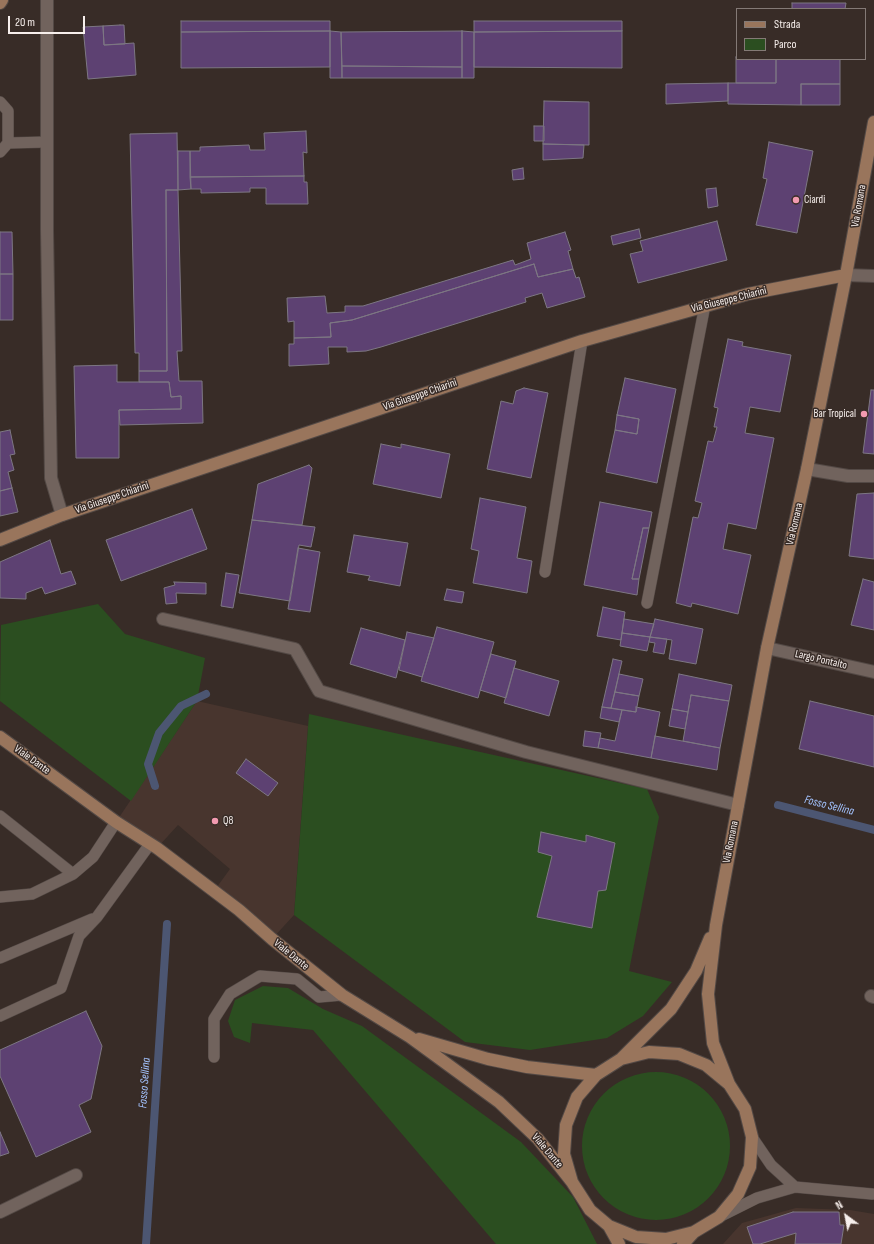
<!DOCTYPE html>
<style>
body{margin:0}
#map{position:relative;width:874px;height:1244px;overflow:hidden;background:#382c27;font-family:"Sofia Sans Condensed",sans-serif}
canvas{display:block}
.legend{position:absolute;left:736px;top:8px;width:130px;height:52px;box-sizing:border-box;background:#382c27;border:1px solid #847a76;margin:0;padding:5px 7px;list-style:none;font-size:12px;color:#f7efec}
.legend li{display:flex;align-items:center;gap:8px;height:20px}
.legend b{width:20px;border:1px solid #847a76}
.north{position:absolute;left:826px;top:1196px;width:40px;height:40px;-webkit-text-stroke:3px #382c27;paint-order:stroke;rotate:328deg;font-size:11px;font-weight:700;line-height:16px;text-align:center;color:#f7efec}
.north::after{content:'';display:block;margin:auto;width:14px;height:18px;background:#f7efec;clip-path:polygon(50% 0,100% 100%,50% 72%,0 100%)}
.scale{position:absolute;left:8px;top:16px;width:77px;height:18px;box-sizing:border-box;border:2px solid #f7efec;border-top:0;padding-left:5px;font-size:12px;line-height:14px;white-space:nowrap;color:#f7efec;-webkit-text-stroke:3px #382c27;paint-order:stroke}
</style>
<div id="map">
<canvas width="874" height="1244"></canvas>
<ul class="legend">
<li><b style="height:5px;background:#99755c"></b>Strada</li>
<li><b style="height:11px;background:#2b4e20"></b>Parco</li>
</ul>
<div class="north">N</div>
<div class="scale">20 m</div>
</div>
<script>
const ctx = document.querySelector('canvas').getContext('2d');
ctx.lineJoin = 'round';
function fillPath(path, color) {
  ctx.fillStyle = color;
  ctx.fill(path, 'evenodd');
}
function shape(rows) {
  const path = new Path2D();
  for (const r of rows) {
    if (r.length === 3) {
      path.moveTo(r[0] + r[2], r[1]);
      path.arc(r[0], r[1], r[2], 0, 2 * Math.PI);
      continue;
    }
    path.moveTo(r[0], r[1]);
    for (let i = 2; i < r.length; i += 2) path.lineTo(r[i], r[i + 1]);
  }
  return path;
}
function strokePath(path, color, width, dash) {
  ctx.strokeStyle = color;
  ctx.lineWidth = width;
  ctx.lineCap = dash ? 'butt' : 'round';
  ctx.setLineDash(dash || []);
  ctx.stroke(path);
}
function write(font, color, halo, rows, align = 'center') {
  ctx.font = font + ' "Sofia Sans Condensed",sans-serif';
  ctx.lineWidth = 3;
  ctx.setLineDash([]);
  ctx.textBaseline = 'middle';
  ctx.strokeStyle = halo;
  ctx.fillStyle = color;
  for (const [text, x, y, turn = 0] of rows) {
    ctx.save();
    ctx.translate(x, y);
    ctx.rotate((+turn || 0) * Math.PI / 180);
    ctx.textAlign = isNaN(turn) ? turn : align;
    if (halo) ctx.strokeText(text, 0, 0);
    ctx.fillText(text, 0, 0);
    ctx.restore();
  }
}
const built = shape([
 [197,701,308,726,294,915,272,939,214,891,230,869,178,825,157,848,116,822],
 [796,1208,850,1210,874,1214,874,1244,723,1244,742,1223]
]);
const green = shape([
 [98,604,125,634,205,658,197,701,131,801,0,701,1,625],
 [309,714,647,789,659,817,629,971,672,982,643,1016,607,1038,530,1050,465,1042,294,915],
 [263,986,288,988,323,1009,362,1026,521,1142,573,1197,597,1244,496,1244,313,1030,252,1023,250,1043,234,1037,228,1021,235,1000],
 [656,1146,74]
]);
const stream = shape([
 [155,786,148,764,159,733,181,706,206,694],
 [778,805,874,830],
 [146,1244,167,924]
]);
const building = shape([
 [792,3,846,3,845,9,792,9,792,3],
 [181,21,330,21,330,31,181,32,181,21],
 [474,21,622,21,622,31,474,32,474,21],
 [120,25,124,25,125,44,104,45,103,26,120,25],
 [103,26,104,45,134,43,136,75,88,79,83,27,103,26],
 [330,31,341,32,342,78,330,78,330,31],
 [330,31,330,67,181,68,181,32,330,31],
 [462,31,474,32,474,78,462,78,462,31],
 [462,31,462,67,342,66,341,32,462,31],
 [622,31,622,68,474,67,474,32,622,31],
 [736,57,737,59,776,59,776,83,736,83,736,57],
 [776,59,840,59,840,84,801,84,801,105,728,104,728,83,776,83,776,59],
 [342,66,462,67,462,78,342,78,342,66],
 [728,83,728,101,666,104,666,84,728,83],
 [801,84,840,84,840,105,801,105,801,84],
 [544,101,589,102,589,145,543,144,544,101],
 [534,126,544,126,544,141,534,141,534,126],
 [306,131,307,153,303,152,304,176,190,177,190,151,200,151,200,147,249,145,250,150,265,150,264,133,306,131],
 [177,133,178,190,166,190,167,371,139,371,139,353,135,353,130,134,177,133],
 [769,142,813,151,797,233,756,225,767,179,763,178,769,142],
 [543,144,584,145,583,158,543,160,543,144],
 [178,151,190,151,191,189,178,190,178,151],
 [523,168,524,179,513,180,512,170,523,168],
 [304,176,304,182,307,182,308,204,266,204,266,188,250,188,250,192,201,193,201,189,191,189,190,177,304,176],
 [716,188,718,206,708,208,706,189,716,188],
 [166,190,178,190,182,351,177,351,179,381,202,381,203,423,120,425,119,410,181,409,181,396,171,397,169,382,139,382,139,371,167,371,166,190],
 [717,221,727,260,638,283,630,254,643,251,640,241,717,221],
 [639,229,641,238,613,245,611,236,639,229],
 [0,232,12,232,13,274,0,274,0,232],
 [565,232,571,250,568,251,573,269,538,277,534,264,352,320,330,323,331,337,294,338,294,321,288,322,287,298,325,296,327,313,345,312,345,306,363,306,513,260,515,265,531,259,527,243,565,232],
 [534,264,538,277,573,269,576,278,579,277,585,297,547,308,542,293,525,298,526,302,381,347,366,351,347,352,347,347,328,347,329,364,289,366,289,344,294,344,294,338,331,337,330,323,352,320,534,264],
 [0,274,13,274,13,320,0,320,0,274],
 [728,339,743,342,742,346,791,355,780,412,750,407,745,433,774,438,756,529,728,523,723,549,751,555,738,614,692,603,691,607,676,603,693,517,698,518,702,503,695,501,708,441,713,442,717,427,714,427,718,408,714,407,728,339],
 [117,365,117,382,169,382,171,397,181,396,181,409,119,410,119,458,76,458,74,366,117,365],
 [625,378,676,389,657,483,606,472,615,430,637,434,639,419,617,415,625,378],
 [524,388,548,393,531,478,487,469,501,401,513,404,516,391,524,388],
 [871,390,874,390,874,454,863,453,871,390],
 [617,415,639,419,637,434,615,430,617,415],
 [10,430,15,454,10,455,14,470,8,472,12,488,0,491,0,432,10,430],
 [381,444,401,448,401,444,450,454,441,498,373,484,381,444],
 [309,465,312,468,302,525,252,520,258,484,309,465],
 [12,488,18,512,0,516,0,491,12,488],
 [874,493,874,559,849,556,857,494,874,493],
 [480,498,526,507,517,558,532,561,527,593,473,583,479,551,471,549,480,498],
 [600,502,652,512,649,528,643,528,632,579,639,579,637,595,584,585,600,502],
 [192,509,207,549,121,581,106,540,192,509],
 [252,520,315,527,311,547,299,545,290,601,239,593,252,520],
 [643,528,649,528,639,579,632,579,643,528],
 [354,535,408,543,400,586,368,580,370,576,347,572,354,535],
 [50,540,61,574,71,571,76,584,45,594,42,587,26,593,26,599,0,598,0,562,50,540],
 [298,548,320,552,310,612,288,609,298,548],
 [226,573,239,575,233,608,221,606,226,573],
 [863,579,874,582,874,630,851,625,863,579],
 [174,582,206,583,206,594,176,593,177,603,166,604,164,588,175,585,174,582],
 [447,589,464,592,462,603,444,600,447,589],
 [603,607,625,612,621,640,597,636,603,607],
 [624,619,654,624,650,637,622,633,624,619],
 [655,619,703,629,696,664,669,659,672,640,650,637,655,619],
 [437,627,494,642,478,698,421,681,437,627],
 [361,628,405,640,396,678,350,664,361,628],
 [407,632,434,638,422,677,399,670,407,632],
 [622,633,650,637,647,651,620,646,622,633],
 [650,637,667,639,664,654,653,652,655,643,649,642,650,637],
 [491,654,516,661,506,698,480,690,491,654],
 [613,659,622,661,611,708,602,707,613,659],
 [514,668,559,681,549,716,504,703,514,668],
 [619,674,643,679,639,696,615,692,619,674],
 [679,674,732,685,729,701,691,695,688,712,672,709,679,674],
 [615,692,639,696,636,712,611,708,615,692],
 [691,695,729,701,720,748,683,741,691,695],
 [810,701,874,716,874,767,799,749,810,701],
 [602,707,622,710,619,722,600,718,602,707],
 [636,707,660,712,651,758,598,748,600,738,615,741,622,710,636,712,636,707],
 [672,709,688,712,685,729,669,726,672,709],
 [585,731,601,733,598,748,583,746,585,731],
 [655,736,720,748,717,770,651,758,655,736],
 [246,759,278,783,268,796,236,773,246,759],
 [541,832,586,842,586,835,615,843,606,890,598,891,592,928,537,917,552,856,538,852,541,832],
 [86,1011,102,1046,91,1099,79,1105,91,1132,36,1157,0,1076,0,1050,86,1011],
 [0,1132,9,1153,0,1156,0,1132],
 [793,1212,839,1212,840,1225,844,1225,841,1244,795,1244,796,1233,760,1244,753,1244,747,1227,793,1212]
]);
const lane = shape([
 [0,102,8,111,8,143,47,142],
 [0,152,8,143],
 [545,572,582,341],
 [647,603,705,305],
 [0,816,73,874,93,857,116,822],
 [0,897,32,894,73,874],
 [0,958,92,919],
 [0,1016,61,988,79,936,97,917,150,844],
 [214,1057,214,1019,230,994,260,976,297,979,319,997,342,995],
 [752,1137,771,1165,795,1187],
 [719,1217,757,1198,795,1187,872,1194]
]);
const street = shape([
 [47,0,47,230,51,478,62,515],
 [846,275,874,276],
 [807,469,848,476,874,476],
 [163,619,295,649,319,691,526,752,738,805],
 [767,648,874,672],
 [871,996,874,997],
 [0,1212,76,1175]
]);
const secondary = shape([
 [0,3,2,0],
 [0,540,62,515,582,341,748,294,846,275],
 [0,737,116,822,157,848,239,910,272,939,342,995,410,1037,499,1102,538,1139,572,1182],
 [419,1039,488,1059,527,1067,596,1075],
 [622,1058,671,1009,696,971,710,938],
 [729,1084,713,1043,708,994,716,925,767,648,807,469,846,275,874,122],
 [609,1226,619,1244],
 [683,1244,694,1232,719,1217,738,1194,750,1167,752,1137,745,1109,729,1084,706,1065,679,1054,649,1052,621,1059,596,1075,577,1097,566,1125,564,1154,572,1182,590,1210,609,1226,636,1237,666,1239,694,1232]
]);
const markers = [
 [796,200,4,"#f29ab0"],
 [864,414,4,"#f29ab0"],
 [215,821,4,"#f29ab0"]
];
const poiNames = [
 ["Ciardi",804,200],
 ["Bar Tropical",856,414,"right"],
 ["Q8",223,821]
];
const streetNames = [
 ["Via Romana",859,206,-80],
 ["Via Giuseppe Chiarini",729,300,-14],
 ["Via Giuseppe Chiarini",420,395,-19],
 ["Via Giuseppe Chiarini",112,498,-19],
 ["Via Romana",795,524,-77],
 ["Largo Pontalto",821,660,13],
 ["Viale Dante",32,760,36],
 ["Via Romana",731,842,-79],
 ["Viale Dante",291,955,39],
 ["Viale Dante",547,1151,50]
];
const waterNames = [
 ["Fosso Sellina",829,806,14],
 ["Fosso Sellina",145,1083,-86]
];
fillPath(built, '#48352e');
fillPath(green, '#2b4e20');
strokePath(stream, '#4c5672', 8);
fillPath(building, '#5d4172');
strokePath(building, '#7d7783', 1);
strokePath(lane, '#534945', 12);
strokePath(street, '#534945', 14);
strokePath(secondary, '#534945', 14);
strokePath(lane, '#71635d', 11);
strokePath(street, '#71635d', 12);
strokePath(secondary, '#99755c', 12);
for (const [x, y, r, color] of markers) {
  const dot = new Path2D();
  dot.arc(x, y, r, 0, 2 * Math.PI);
  ctx.fillStyle = color;
  ctx.fill(dot);
  strokePath(dot, '#382c27', 1.5);
}
write('11px', '#f7efec', '#382c27', poiNames, 'left');
write('11px', '#f7efec', '#382c27', streetNames);
write('italic 12px', '#a3c3ff', '#382c27', waterNames);
</script>
